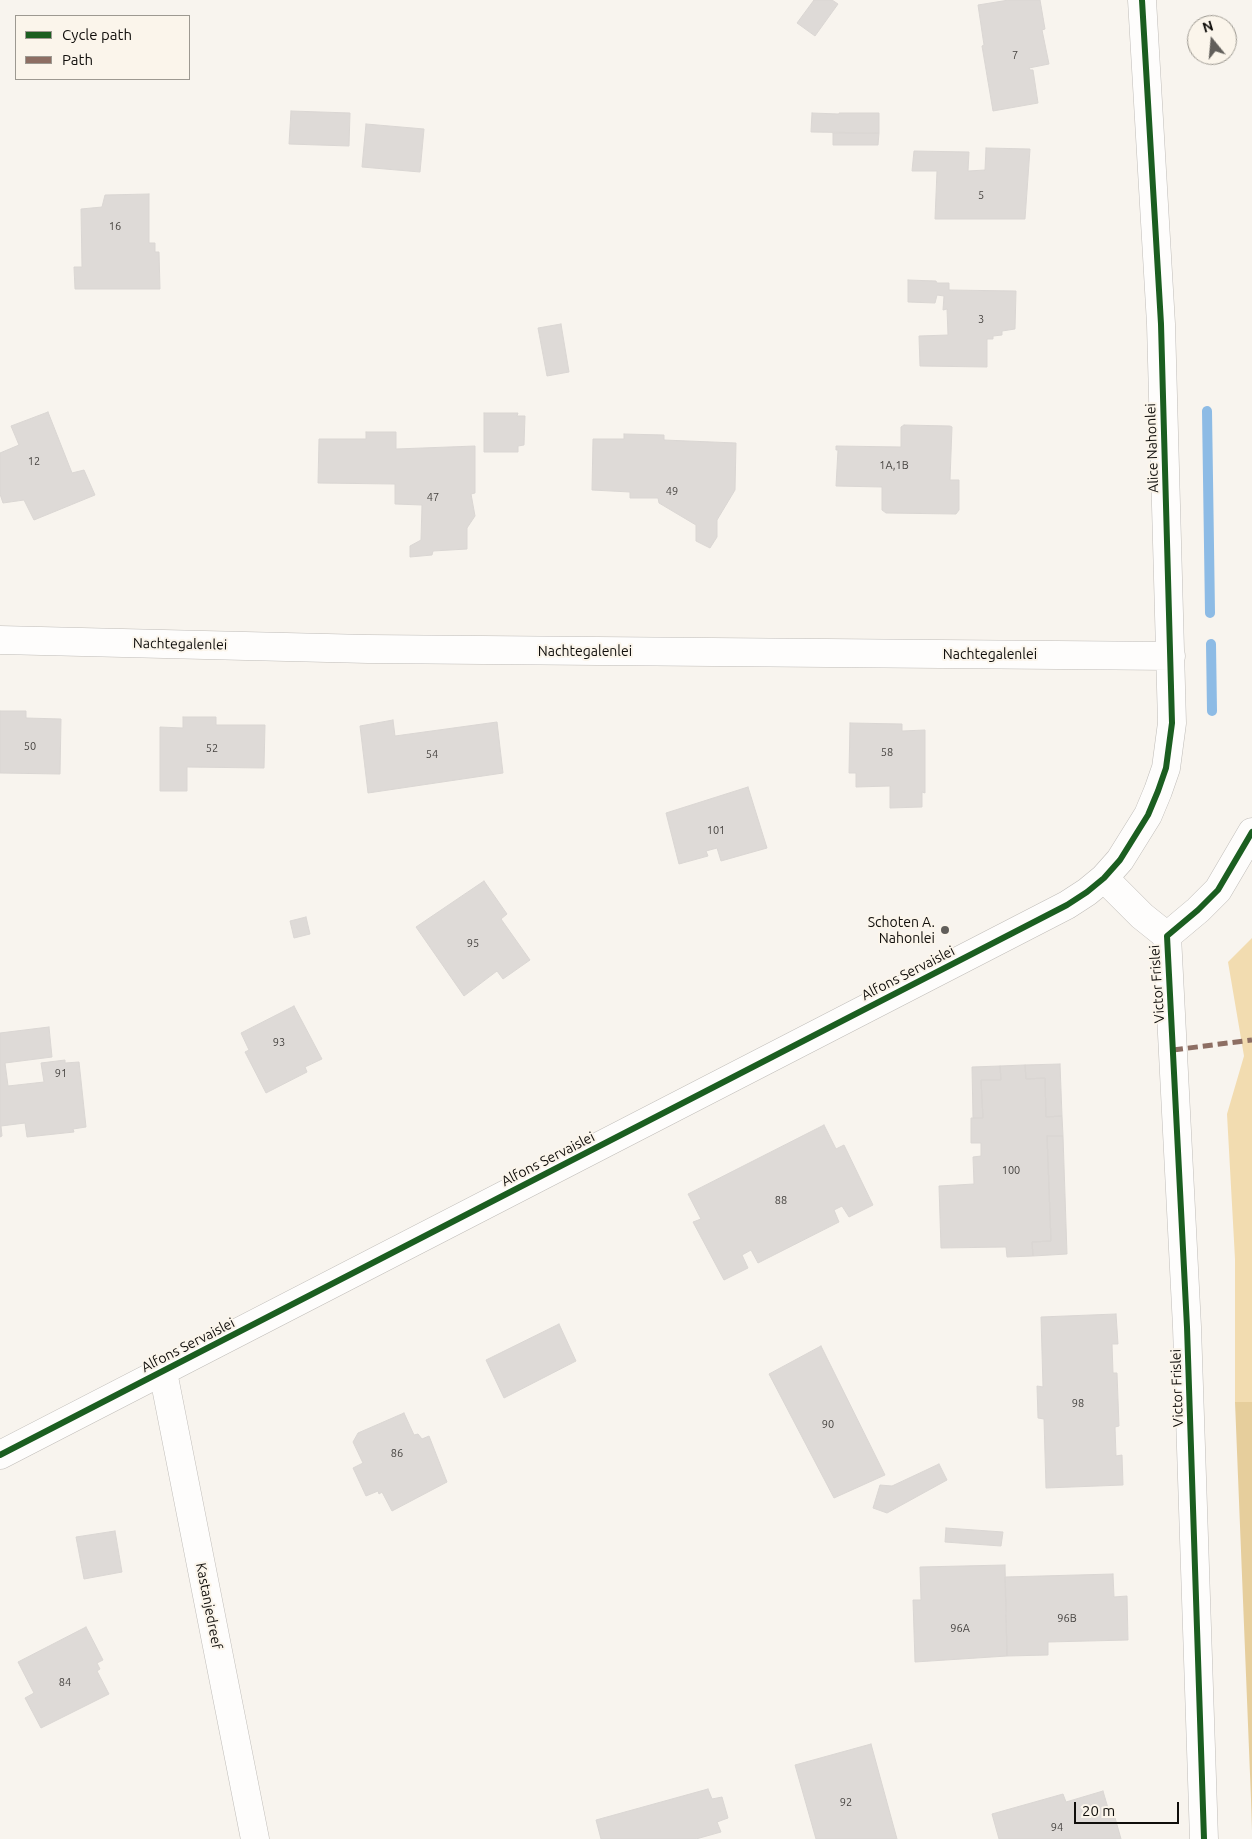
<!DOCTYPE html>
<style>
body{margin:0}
#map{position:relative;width:1252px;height:1839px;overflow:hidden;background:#f8f4ee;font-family:Ubuntu,sans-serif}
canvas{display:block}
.legend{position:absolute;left:15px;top:15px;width:175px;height:65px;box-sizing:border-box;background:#fbf5eb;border:1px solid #9d9991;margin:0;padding:6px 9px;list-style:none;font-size:15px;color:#100e0b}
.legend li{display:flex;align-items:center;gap:10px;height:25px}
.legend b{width:25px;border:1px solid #9d9991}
.north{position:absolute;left:1187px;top:15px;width:50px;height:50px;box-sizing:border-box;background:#fbf5eb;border:1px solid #9d9991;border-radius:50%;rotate:343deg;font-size:14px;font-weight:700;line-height:20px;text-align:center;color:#100e0b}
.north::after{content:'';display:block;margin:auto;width:18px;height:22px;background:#615e5a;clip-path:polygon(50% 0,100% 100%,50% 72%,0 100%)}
.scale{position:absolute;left:1074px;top:1802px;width:105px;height:22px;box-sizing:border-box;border:2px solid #100e0b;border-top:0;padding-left:6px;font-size:15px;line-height:18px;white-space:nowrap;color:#100e0b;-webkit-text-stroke:4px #fbf5eb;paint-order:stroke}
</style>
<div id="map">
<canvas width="1252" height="1839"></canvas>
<ul class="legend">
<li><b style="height:6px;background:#1b5e20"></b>Cycle path</li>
<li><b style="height:6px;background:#8d6e63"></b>Path</li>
</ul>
<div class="north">N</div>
<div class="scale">20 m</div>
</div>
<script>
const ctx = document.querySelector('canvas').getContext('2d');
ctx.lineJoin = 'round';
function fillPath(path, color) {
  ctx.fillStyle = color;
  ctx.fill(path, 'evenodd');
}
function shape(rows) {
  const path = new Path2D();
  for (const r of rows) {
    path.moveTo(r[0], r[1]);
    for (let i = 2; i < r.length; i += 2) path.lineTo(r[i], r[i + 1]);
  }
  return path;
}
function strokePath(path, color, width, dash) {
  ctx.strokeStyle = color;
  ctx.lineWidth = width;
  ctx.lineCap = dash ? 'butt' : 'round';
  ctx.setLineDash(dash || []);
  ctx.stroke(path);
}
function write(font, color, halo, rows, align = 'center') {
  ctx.font = font + ' Ubuntu,sans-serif';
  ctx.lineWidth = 4;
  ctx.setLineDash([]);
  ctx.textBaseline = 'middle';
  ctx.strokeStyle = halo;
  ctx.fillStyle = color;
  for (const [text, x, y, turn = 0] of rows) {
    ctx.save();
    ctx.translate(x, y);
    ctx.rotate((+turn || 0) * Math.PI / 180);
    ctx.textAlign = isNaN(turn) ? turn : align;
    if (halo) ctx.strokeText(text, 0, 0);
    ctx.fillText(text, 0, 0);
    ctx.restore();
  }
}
const green = shape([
 [1252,938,1252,1402,1235,1402,1235,1259,1227,1114,1244,1056,1228,962]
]);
const forest = shape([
 [1235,1402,1252,1402,1252,1831,1251,1799]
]);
const stream = shape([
 [1207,411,1210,613],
 [1211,644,1212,711]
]);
const building = shape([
 [814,0,832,0,838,4,815,36,797,23,814,0],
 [1009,0,1040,0,1045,29,1042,30,1049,64,1029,68,1030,70,1033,70,1038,103,993,111,982,46,984,45,978,5,1009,0],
 [291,111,350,113,349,146,289,144,291,111],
 [812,113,839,114,839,113,879,113,879,133,811,132,812,113],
 [366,124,424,129,420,172,362,167,366,124],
 [833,133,879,133,878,145,833,145,833,133],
 [986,148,1030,149,1025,219,935,219,937,171,912,171,914,151,969,152,968,171,985,170,986,148],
 [149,194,149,243,155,243,155,252,159,252,160,289,75,289,74,267,82,267,81,209,102,207,105,195,149,194],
 [908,280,936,281,937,283,949,283,949,290,1016,291,1015,329,1002,331,1002,335,993,336,993,339,987,339,987,367,920,366,919,336,948,335,947,309,943,310,944,296,937,295,935,303,908,302,908,280],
 [561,324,569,372,547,376,538,328,561,324],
 [48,412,72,473,84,470,95,495,34,520,24,500,3,503,0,494,0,453,19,445,11,426,48,412],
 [484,413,518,413,517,416,525,416,524,445,518,446,518,452,484,452,484,413],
 [904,425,950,426,952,427,950,480,959,480,959,510,956,514,886,513,882,510,882,487,836,486,838,450,836,450,836,446,901,447,901,427,904,425],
 [366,432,396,432,396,449,475,446,475,493,471,494,475,516,467,528,467,549,433,551,432,555,410,557,410,546,421,540,422,505,395,504,395,484,318,483,319,439,366,439,366,432],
 [624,434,664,435,664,440,736,443,735,490,717,520,717,537,710,548,696,541,696,525,659,503,658,498,630,498,630,492,592,490,593,439,624,439,624,434],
 [0,711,26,711,26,718,61,719,60,774,0,773,0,711],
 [183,717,216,717,216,725,265,725,264,768,187,767,187,791,160,791,160,727,183,728,183,717],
 [393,720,395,736,497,722,503,773,368,793,360,726,393,720],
 [850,723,902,724,902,731,925,730,925,793,922,792,922,807,890,808,890,786,856,787,856,773,849,773,850,723],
 [748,787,767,848,721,861,717,848,706,851,708,856,679,864,666,813,748,787],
 [484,881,507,914,501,919,530,960,503,979,497,971,464,996,416,927,484,881],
 [306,917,310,934,294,938,290,921,306,917],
 [294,1006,322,1059,305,1067,307,1072,266,1093,245,1052,249,1050,241,1033,294,1006],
 [49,1027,52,1057,5,1063,8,1086,44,1082,41,1063,65,1060,65,1063,79,1062,86,1127,73,1129,74,1132,27,1137,25,1123,1,1126,2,1136,0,1137,0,1033,49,1027],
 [1060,1064,1062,1116,1046,1117,1045,1078,1026,1079,1025,1065,1060,1064],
 [1025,1065,1026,1079,1045,1078,1046,1117,1062,1116,1063,1136,1047,1136,1051,1241,1032,1242,1033,1256,1007,1257,1006,1247,941,1248,939,1186,974,1184,973,1157,981,1156,981,1143,971,1143,971,1118,983,1118,981,1080,1001,1080,1000,1066,1025,1065],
 [1000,1066,1001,1080,981,1080,983,1118,973,1118,972,1067,1000,1066],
 [824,1125,836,1149,844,1145,873,1205,849,1217,842,1206,834,1210,839,1222,758,1263,751,1250,742,1255,748,1268,724,1280,693,1222,701,1219,688,1194,824,1125],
 [1047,1136,1063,1136,1067,1254,1033,1256,1032,1242,1051,1241,1047,1136],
 [1116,1314,1118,1344,1112,1344,1113,1373,1117,1373,1119,1426,1115,1427,1116,1456,1122,1455,1123,1485,1046,1488,1044,1419,1038,1418,1037,1386,1043,1387,1041,1317,1116,1314],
 [559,1324,576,1361,504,1398,486,1360,559,1324],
 [821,1346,885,1475,834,1498,769,1374,821,1346],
 [404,1413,414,1435,418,1434,422,1439,429,1436,447,1482,392,1511,382,1492,379,1494,378,1491,366,1496,353,1468,363,1463,353,1442,358,1433,404,1413],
 [939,1464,947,1480,887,1513,873,1508,880,1485,892,1486,939,1464],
 [946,1528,1003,1532,1001,1546,945,1542,946,1528],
 [115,1531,122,1572,84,1579,76,1537,115,1531],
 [1005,1565,1007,1656,915,1662,913,1600,921,1600,920,1567,1005,1565],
 [1113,1574,1114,1597,1127,1596,1128,1640,1048,1642,1048,1655,1007,1656,1005,1577,1113,1574],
 [86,1627,103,1660,97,1663,100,1669,97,1671,109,1694,41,1728,25,1698,34,1693,18,1662,86,1627],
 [871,1744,897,1839,816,1839,795,1765,871,1744],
 [708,1789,712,1799,722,1797,728,1818,717,1822,721,1832,696,1839,601,1839,596,1820,708,1789],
 [1103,1791,1110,1815,1114,1814,1121,1839,999,1839,992,1814,1063,1794,1066,1802,1103,1791]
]);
const minor = shape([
 [0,640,368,649,1171,656],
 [1104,878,1142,916,1167,936,1187,1327,1204,1839],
 [1167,936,1198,910,1218,890,1252,832],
 [163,1372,255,1839],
 [0,1455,1067,905,1087,892,1104,878,1120,860,1148,815,1158,791,1166,768,1172,723,1161,324,1142,0]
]);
const quiet = shape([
 [1173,1050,1252,1040]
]);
const cycleway = shape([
 [0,1455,1067,905,1087,892,1104,878,1120,860,1148,815,1158,791,1166,768,1172,723,1161,324,1142,0],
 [1204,1839,1187,1327,1167,936,1198,910,1218,890,1252,832]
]);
const markers = [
 [945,930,5,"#615e5a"]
];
const numberNames = [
 ["7",1015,55],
 ["5",981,195],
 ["16",115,226],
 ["3",981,319],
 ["12",34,461],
 ["1A,1B",894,465],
 ["49",672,491],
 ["47",433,497],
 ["50",30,746],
 ["52",212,748],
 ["58",887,752],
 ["54",432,754],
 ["101",716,830],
 ["95",473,943],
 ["93",279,1042],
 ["91",61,1073],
 ["100",1011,1170],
 ["88",781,1200],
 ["98",1078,1403],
 ["90",828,1424],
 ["86",397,1453],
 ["96B",1067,1618],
 ["96A",960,1628],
 ["84",65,1682],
 ["92",846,1802],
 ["94",1057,1827]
];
const streetNames = [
 ["Alice Nahonlei",1152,448,-92],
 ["Nachtegalenlei",180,644,1],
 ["Nachtegalenlei",585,651],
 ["Nachtegalenlei",990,654],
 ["Alfons Servaislei",908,973,-27],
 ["Victor Frislei",1157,984,-94],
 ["Alfons Servaislei",548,1159,-27],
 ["Alfons Servaislei",188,1345,-27],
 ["Victor Frislei",1177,1388,-92],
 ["Kastanjedreef",209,1606,79]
];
const poiNames = [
 ["Schoten A.",935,922],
 ["Nahonlei",935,938]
];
fillPath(green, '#f2dcb0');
fillPath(forest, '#e6ce9c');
strokePath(stream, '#8dbbe5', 10);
fillPath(building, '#dedad7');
strokePath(building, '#dad6d3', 1);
strokePath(minor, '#bfbcb8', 29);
strokePath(minor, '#fefdfc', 28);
strokePath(quiet, '#8d6e63', 5, [10, 5]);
strokePath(cycleway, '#1b5e20', 6);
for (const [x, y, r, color] of markers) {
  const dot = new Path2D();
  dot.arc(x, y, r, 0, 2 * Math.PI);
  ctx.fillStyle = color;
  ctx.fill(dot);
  strokePath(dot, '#fbf5eb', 2);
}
write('11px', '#474441', null, numberNames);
write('14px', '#100e0b', '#fbf5eb', streetNames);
write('14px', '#100e0b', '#fbf5eb', poiNames, 'right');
</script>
